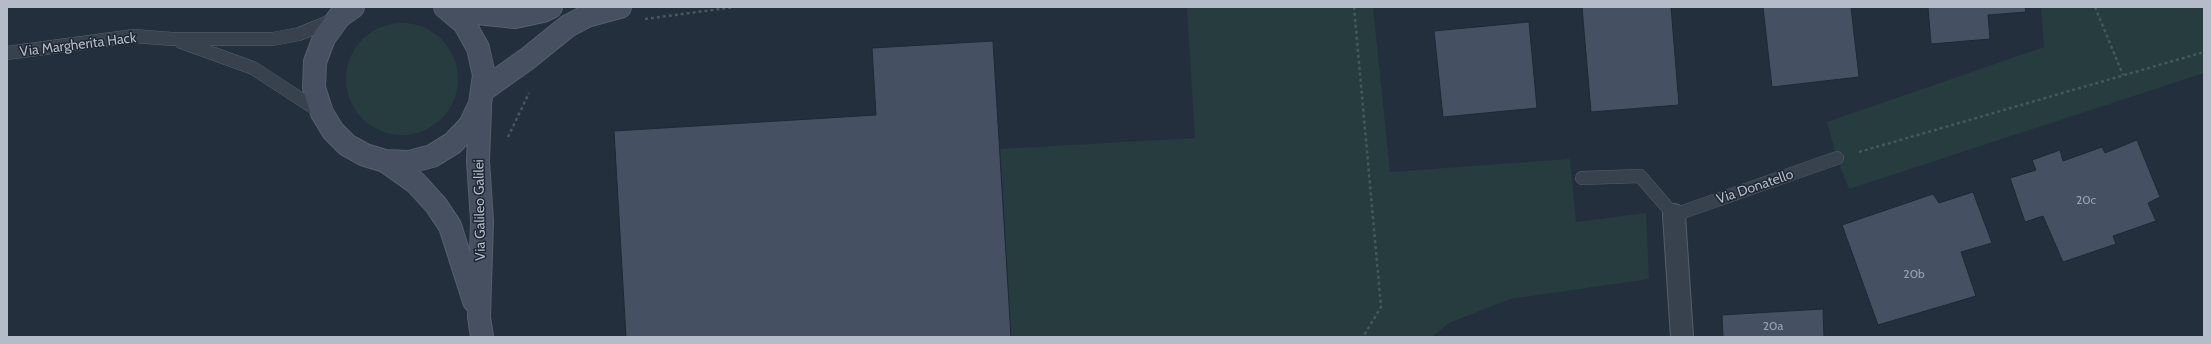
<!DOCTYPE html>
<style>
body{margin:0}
#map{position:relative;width:2211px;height:344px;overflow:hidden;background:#242f3e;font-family:Cabin,sans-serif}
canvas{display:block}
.frame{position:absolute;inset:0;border:8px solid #b4bcc9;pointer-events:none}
</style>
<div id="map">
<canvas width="2211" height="344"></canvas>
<div class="frame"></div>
</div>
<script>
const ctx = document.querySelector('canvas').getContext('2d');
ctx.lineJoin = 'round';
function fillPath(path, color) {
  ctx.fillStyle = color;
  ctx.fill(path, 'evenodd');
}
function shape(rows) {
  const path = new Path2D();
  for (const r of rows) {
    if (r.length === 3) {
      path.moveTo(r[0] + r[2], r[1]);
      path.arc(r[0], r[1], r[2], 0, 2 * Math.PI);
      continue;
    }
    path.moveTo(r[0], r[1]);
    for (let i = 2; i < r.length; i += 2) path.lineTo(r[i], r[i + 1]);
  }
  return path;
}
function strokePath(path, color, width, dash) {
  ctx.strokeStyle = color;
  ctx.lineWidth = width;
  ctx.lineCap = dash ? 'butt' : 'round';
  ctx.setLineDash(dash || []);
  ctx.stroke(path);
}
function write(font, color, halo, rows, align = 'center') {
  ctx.font = font + ' Cabin,sans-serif';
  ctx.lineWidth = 3;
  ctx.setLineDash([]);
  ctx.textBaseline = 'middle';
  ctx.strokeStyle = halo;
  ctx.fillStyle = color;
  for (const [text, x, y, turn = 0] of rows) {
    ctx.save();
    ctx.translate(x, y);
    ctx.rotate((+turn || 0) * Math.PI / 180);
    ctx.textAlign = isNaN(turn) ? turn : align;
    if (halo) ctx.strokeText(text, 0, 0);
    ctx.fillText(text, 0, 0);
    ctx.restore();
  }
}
const green = shape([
 [1187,7,1373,7,1390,172,1570,159,1576,222,1646,213,1649,279,1510,299,1449,323,1432,337,1011,337,1000,149,1195,138],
 [2041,7,2204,7,2204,73,1849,189,1837,158,1827,122,2044,47],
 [402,79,56]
]);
const building = shape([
 [1582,7,1671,7,1679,105,1591,112,1582,7],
 [1763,7,1851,7,1859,77,1772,87,1763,7],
 [1928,7,2025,7,2026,12,1988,15,1990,39,1931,44,1928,7],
 [1529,22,1537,108,1443,117,1434,31,1529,22],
 [993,41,1011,337,626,337,614,131,876,115,872,48,993,41],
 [2137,140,2160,197,2148,203,2156,221,2113,236,2116,244,2063,262,2043,216,2025,222,2010,178,2036,170,2032,160,2060,150,2063,161,2102,147,2105,153,2137,140],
 [1973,192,1992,243,1961,252,1976,296,1878,325,1842,225,1933,194,1939,203,1973,192],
 [1823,309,1824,337,1723,337,1722,315,1823,309]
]);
const path = shape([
 [1354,7,1381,307,1363,337],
 [2095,7,2123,75],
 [645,19,735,7],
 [508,137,529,93],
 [1859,152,2204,52]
]);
const lane = shape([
 [181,42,253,68,322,113],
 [7,53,134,36,172,39,273,39,299,34,336,19],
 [1582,178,1640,176,1674,215,1837,158]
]);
const street = shape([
 [1674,215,1682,337]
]);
const secondary = shape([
 [353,7,339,17,324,38,315,62,314,88,322,113,333,131,347,145,365,155,385,161,409,162,432,156,453,143,470,125,480,104,484,75,478,48,464,23,445,7],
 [453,7,477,13,515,17,543,11,551,7],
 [482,91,527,59,568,26,587,16,620,7],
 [480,109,478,161,482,221,479,317,482,337],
 [385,161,416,183,436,205,450,226,474,301]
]);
const numberNames = [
 ["20c",2086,200],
 ["20b",1914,274],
 ["20a",1773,326]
];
const streetNames = [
 ["Via Margherita Hack",78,45,-7],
 ["Via Donatello",1755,187,-19],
 ["Via Galileo Galilei",480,210,-91]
];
fillPath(green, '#263c3f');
fillPath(building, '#455162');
strokePath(building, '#1f2835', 1);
strokePath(lane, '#565f6c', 14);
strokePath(street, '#565f6c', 24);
strokePath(secondary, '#565f6c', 24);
strokePath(path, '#44595c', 2.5, [3, 3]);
strokePath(lane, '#38414e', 13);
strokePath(street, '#38414e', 22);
strokePath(secondary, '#465061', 22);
write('12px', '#98a1af', null, numberNames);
write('14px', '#b4bcc9', '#1d2633', streetNames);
</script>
